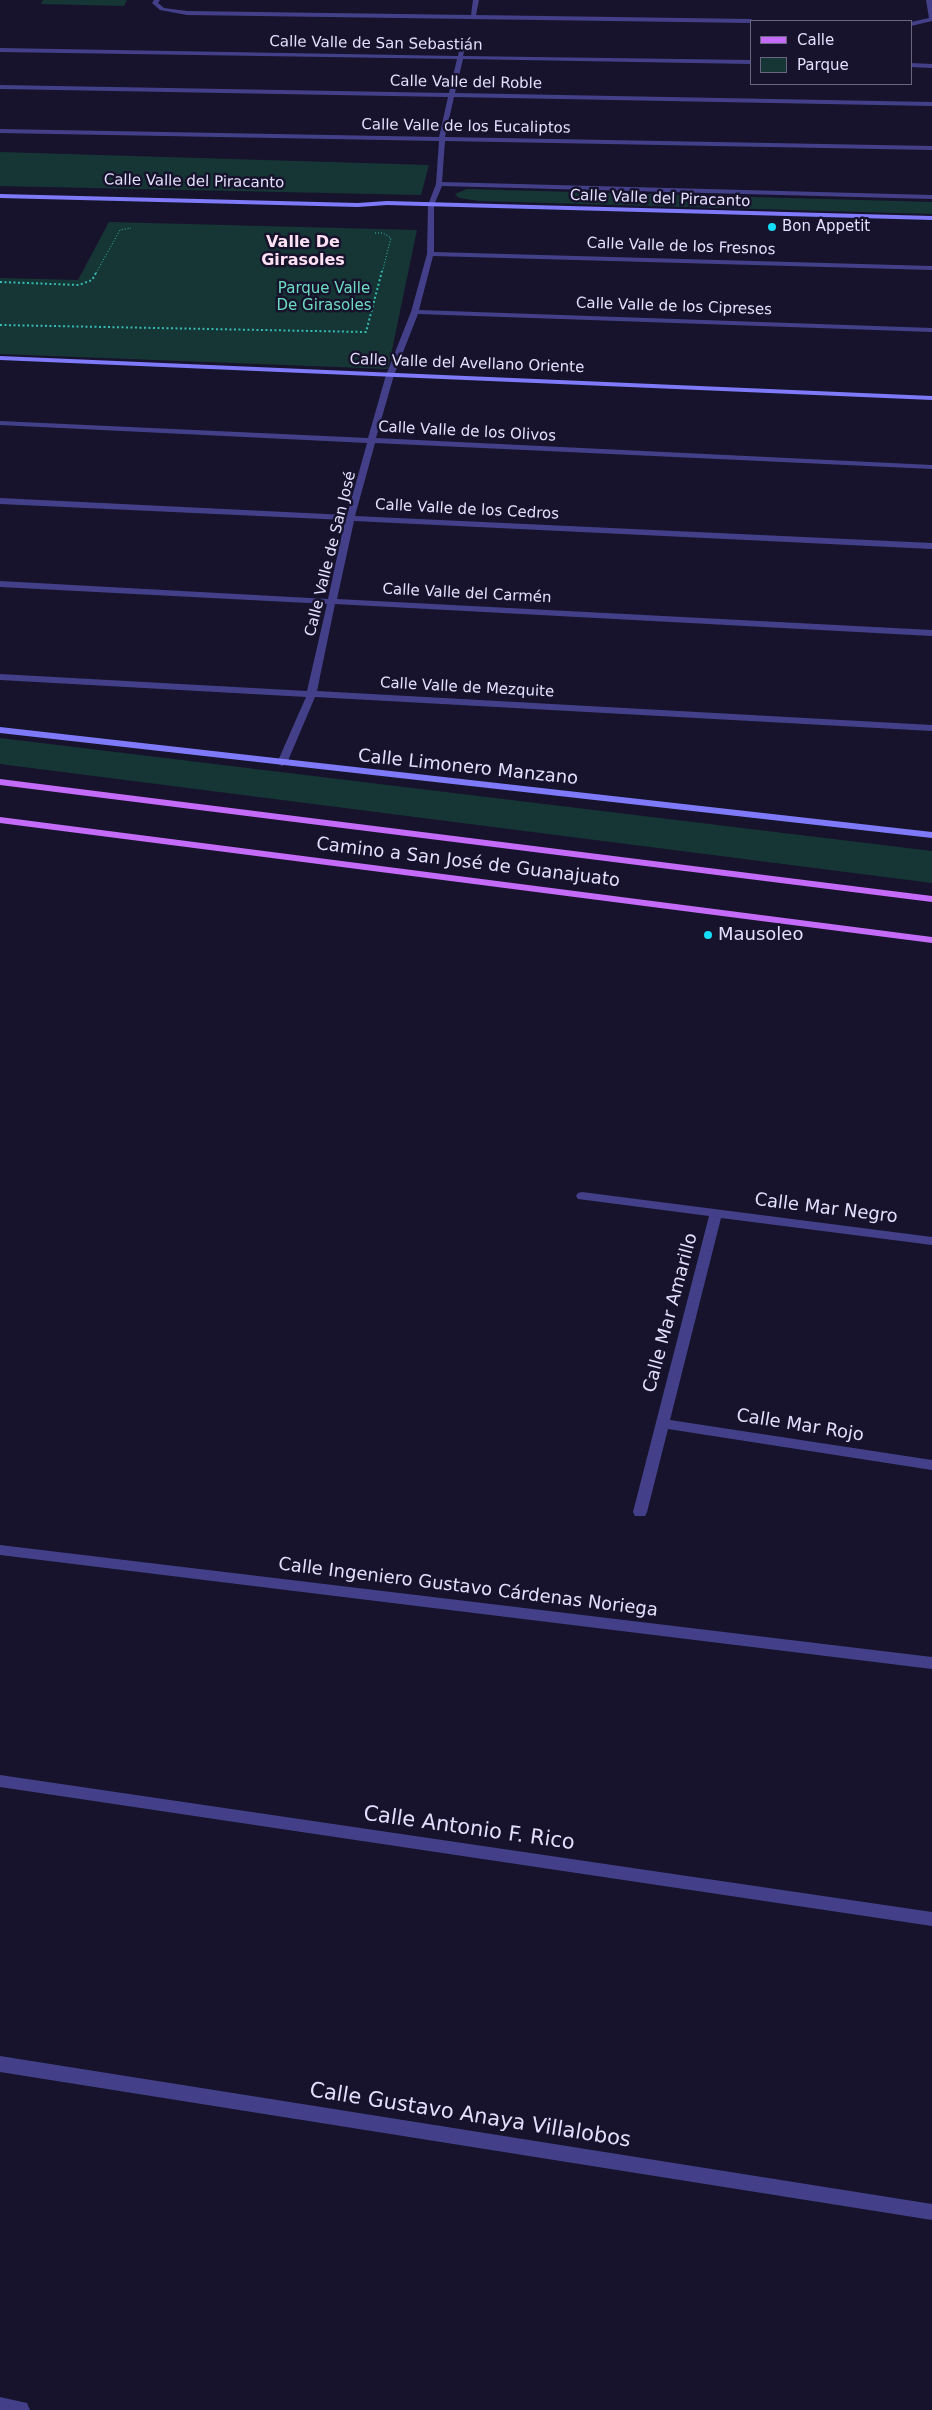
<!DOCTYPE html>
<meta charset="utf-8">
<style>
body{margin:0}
#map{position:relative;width:932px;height:2410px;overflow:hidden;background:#17132c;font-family:"DejaVu Sans",sans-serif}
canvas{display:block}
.legend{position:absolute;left:750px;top:20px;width:162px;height:65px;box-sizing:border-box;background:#17132c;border:1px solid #696580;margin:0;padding:6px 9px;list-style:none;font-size:15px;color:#e3dffe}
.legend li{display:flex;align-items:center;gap:10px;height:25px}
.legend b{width:25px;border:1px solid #696580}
</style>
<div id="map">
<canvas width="932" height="2410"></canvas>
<ul class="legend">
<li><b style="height:6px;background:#c56bf9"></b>Calle</li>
<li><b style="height:14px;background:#163635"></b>Parque</li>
</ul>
</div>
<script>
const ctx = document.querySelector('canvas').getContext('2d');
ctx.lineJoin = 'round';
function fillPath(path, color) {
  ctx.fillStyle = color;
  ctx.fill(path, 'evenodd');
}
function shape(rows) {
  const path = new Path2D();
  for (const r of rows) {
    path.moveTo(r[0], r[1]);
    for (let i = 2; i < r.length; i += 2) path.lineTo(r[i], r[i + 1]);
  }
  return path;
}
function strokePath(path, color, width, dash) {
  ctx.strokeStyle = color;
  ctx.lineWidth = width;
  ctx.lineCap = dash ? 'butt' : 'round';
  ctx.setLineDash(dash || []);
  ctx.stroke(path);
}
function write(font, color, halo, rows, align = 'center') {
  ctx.font = font + ' "DejaVu Sans",sans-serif';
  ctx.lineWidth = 5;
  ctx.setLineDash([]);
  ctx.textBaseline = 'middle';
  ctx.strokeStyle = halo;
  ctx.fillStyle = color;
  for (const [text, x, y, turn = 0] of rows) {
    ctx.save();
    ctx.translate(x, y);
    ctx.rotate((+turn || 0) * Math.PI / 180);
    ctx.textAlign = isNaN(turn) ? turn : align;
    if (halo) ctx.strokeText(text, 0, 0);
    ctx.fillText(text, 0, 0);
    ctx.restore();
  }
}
const green = shape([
 [43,0,127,0,124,6,41,4],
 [0,152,429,165,421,195,0,186],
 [467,189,932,202,932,214,479,201,459,198,455,194],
 [109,222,417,230,388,369,0,354,0,278,78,280],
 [0,738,932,851,932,883,0,764]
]);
const pathFar1 = shape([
 [375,233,383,233,391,238,382,273],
 [96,273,120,230,131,228]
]);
const path = shape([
 [0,282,79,285,92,280,97,271],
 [0,325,366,332,382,271]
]);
const street = shape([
 [154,0,160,0,158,3,164,8,187,11,471,15,473,0,479,0,476,15,751,19,754,21,751,23,187,15,160,10,152,3,154,0],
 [926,0,932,0,932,21,911,26,911,22,929,18,926,0],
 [464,38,467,40,463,56,751,60,751,64,463,59,455,93,932,102,932,106,454,97,445,137,932,146,932,150,445,141,442,182,932,195,932,199,442,186,434,205,434,252,932,266,932,270,433,256,419,310,932,328,932,332,418,314,394,375,376,438,932,465,932,469,375,443,355,516,932,543,932,549,354,521,337,599,932,630,932,636,335,604,317,691,932,725,932,731,315,697,287,763,282,766,277,763,306,697,0,680,0,674,307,691,327,604,0,587,0,581,328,599,345,520,0,504,0,498,347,515,367,443,0,425,0,421,368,438,386,375,411,312,427,254,428,205,436,184,439,141,0,133,0,129,439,137,448,97,0,89,0,85,449,93,457,59,0,52,0,48,458,56,461,40,464,38],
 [911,63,932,64,932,68,911,67,911,63],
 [582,1192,932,1237,932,1245,721,1218,670,1420,932,1460,932,1470,668,1429,647,1512,645,1516,635,1516,633,1512,709,1216,578,1199,576,1196,578,1193,582,1192],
 [0,1545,932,1657,932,1669,0,1555,0,1545],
 [0,1775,932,1912,932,1926,0,1787,0,1775],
 [0,2056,932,2204,932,2220,0,2072,0,2056],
 [0,2397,27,2403,30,2410,0,2410,0,2397]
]);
const secondary = shape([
 [0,194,358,203,387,201,932,216,932,220,387,205,358,207,0,198,0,194],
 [0,356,932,396,932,400,0,360,0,356],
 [0,727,932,832,932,838,0,733,0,727]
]);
const primary = shape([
 [0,779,932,896,932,902,0,785,0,779],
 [0,817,932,937,932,943,0,823,0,817]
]);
const markers = [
 [772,227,5,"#13ddf6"],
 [708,935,5,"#13ddf6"]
];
const farStreetnames = [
 ["Calle Valle de San Sebastián",376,44,1],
 ["Calle Valle del Roble",466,83,1],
 ["Calle Valle de los Eucaliptos",466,127,1],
 ["Calle Valle del Piracanto",194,182,1],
 ["Calle Valle del Piracanto",660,199,2],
 ["Calle Valle de los Fresnos",681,247,2],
 ["Calle Valle de los Cipreses",674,307,2],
 ["Calle Valle del Avellano Oriente",467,364,2],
 ["Calle Valle de los Olivos",467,432,3],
 ["Calle Valle de los Cedros",467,510,3],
 ["Calle Valle de San José",331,554,-76],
 ["Calle Valle del Carmén",467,594,3],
 ["Calle Valle de Mezquite",467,688,3]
];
const farPoinames = [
 ["Bon Appetit",782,227]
];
const farParknames = [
 ["Parque Valle",324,289],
 ["De Girasoles",324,306]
];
const farQuarternames = [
 ["Valle De",303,243],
 ["Girasoles",303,261]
];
const streetNames = [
 ["Calle Limonero Manzano",468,768,6],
 ["Camino a San José de Guanajuato",468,863,7],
 ["Calle Mar Negro",826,1209,7],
 ["Calle Mar Amarillo",671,1313,-75],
 ["Calle Mar Rojo",800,1426,9],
 ["Calle Ingeniero Gustavo Cárdenas Noriega",468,1588,7]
];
const poiNames = [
 ["Mausoleo",718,935]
];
const nearStreetnames = [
 ["Calle Antonio F. Rico",469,1829,8],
 ["Calle Gustavo Anaya Villalobos",470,2116,9]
];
fillPath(green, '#163635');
strokePath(pathFar1, '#36bab4', 1, [1, 2]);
strokePath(path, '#36bab4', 2, [2, 2.5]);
fillPath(street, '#434089');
fillPath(secondary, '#7e7afa');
fillPath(primary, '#c56bf9');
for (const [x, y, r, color] of markers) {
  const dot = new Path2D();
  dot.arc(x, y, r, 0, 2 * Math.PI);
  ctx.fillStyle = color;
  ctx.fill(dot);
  strokePath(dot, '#17132c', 2);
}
write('15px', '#e3dffe', '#17132c', farStreetnames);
write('15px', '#e3dffe', '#17132c', farPoinames, 'left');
write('15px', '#6cddc2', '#17132c', farParknames);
write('bold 16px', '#fee1f3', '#17132c', farQuarternames);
write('18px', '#e3dffe', '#17132c', streetNames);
write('18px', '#e3dffe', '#17132c', poiNames, 'left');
write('21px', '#e3dffe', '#17132c', nearStreetnames);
</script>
